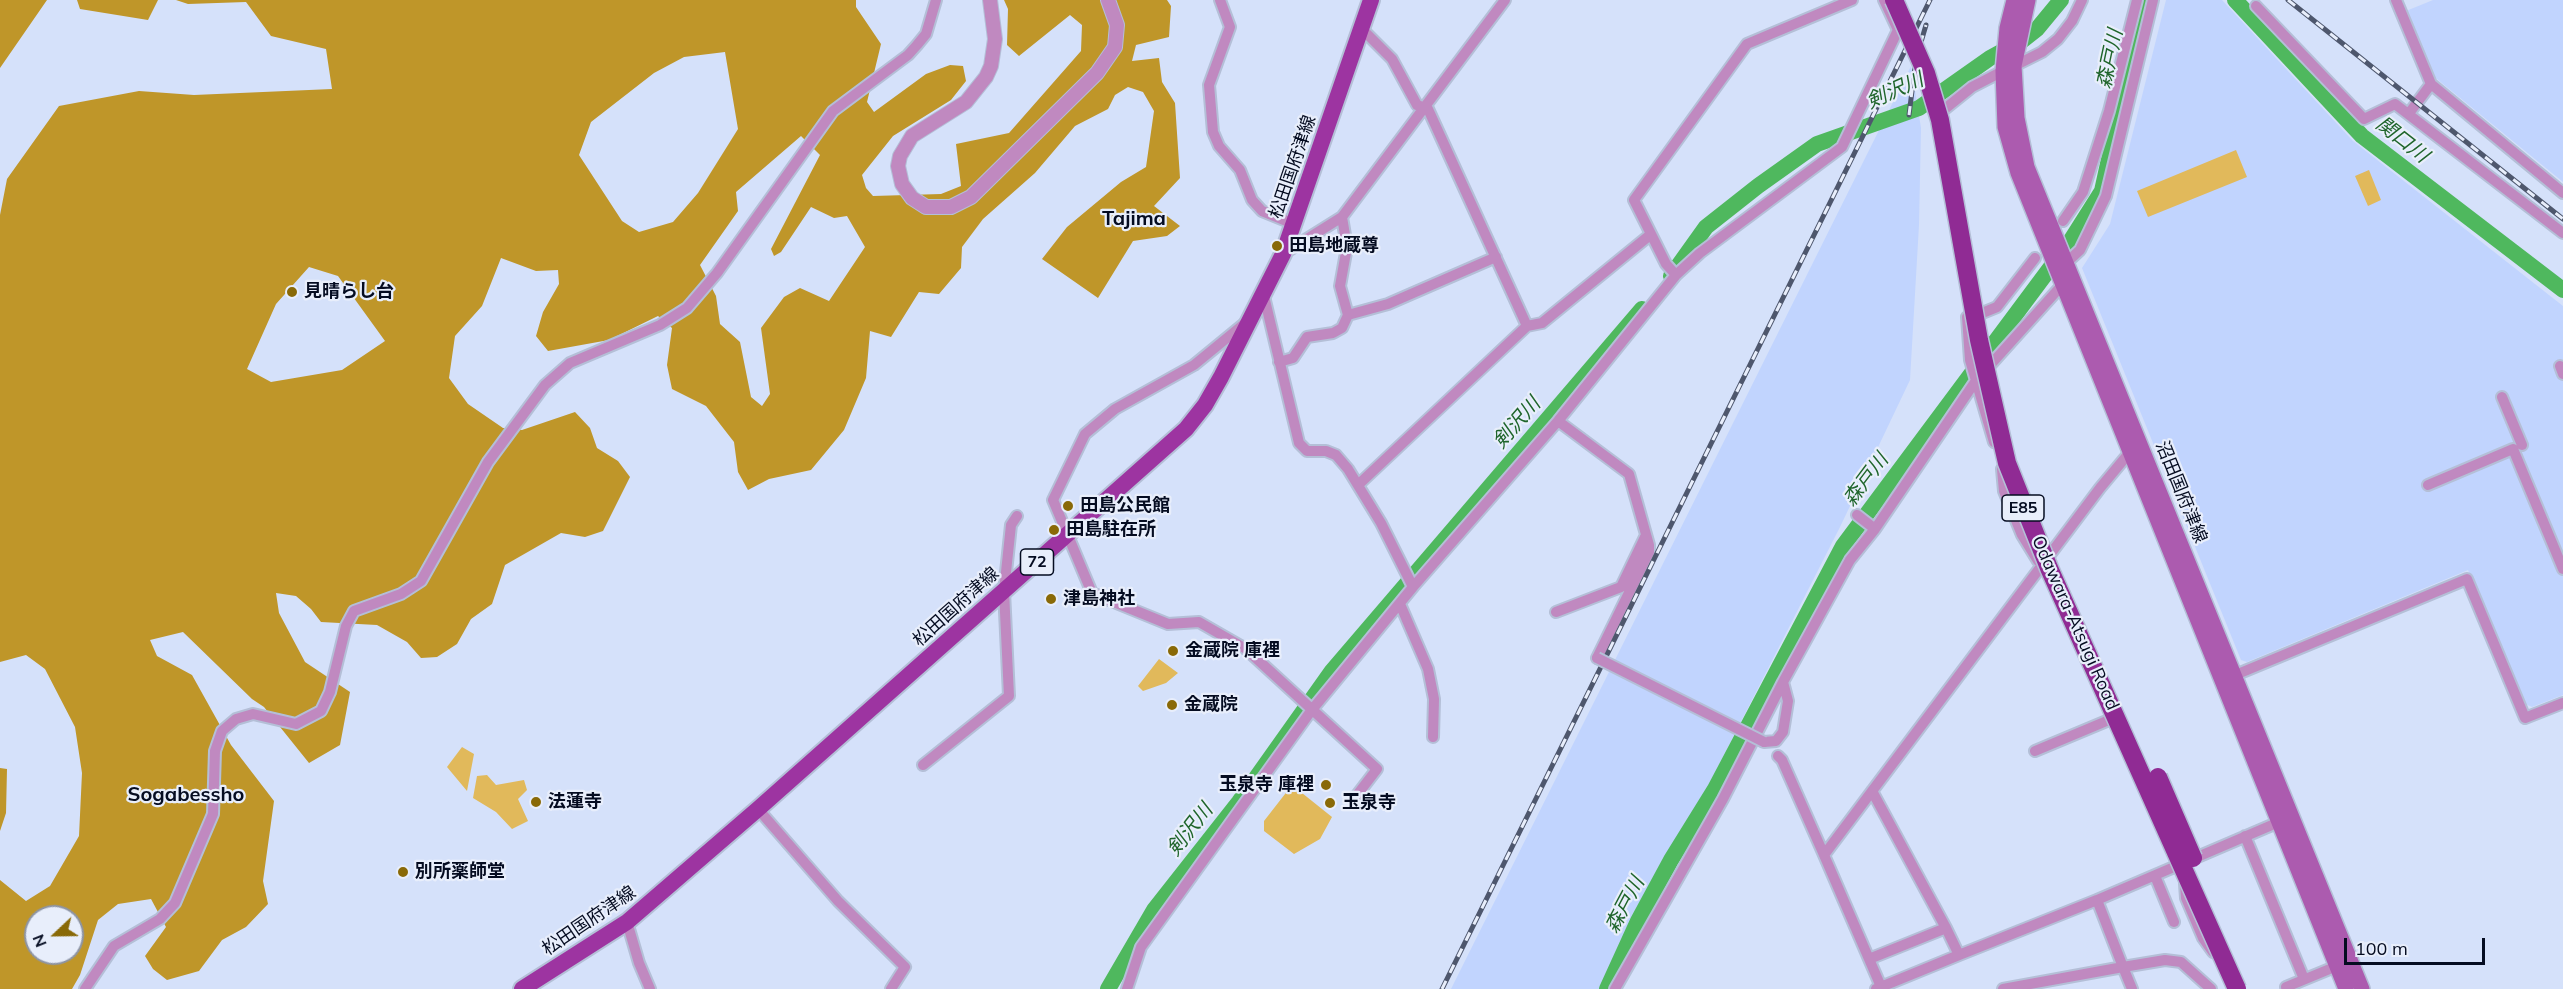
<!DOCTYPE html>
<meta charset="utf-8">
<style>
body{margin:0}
#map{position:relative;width:2563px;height:989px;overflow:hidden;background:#d5e1fa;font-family:Mulish,sans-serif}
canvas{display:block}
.north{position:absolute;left:24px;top:905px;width:60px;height:60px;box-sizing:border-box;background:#e8eefb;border:2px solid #8d94a4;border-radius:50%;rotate:248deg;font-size:16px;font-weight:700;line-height:24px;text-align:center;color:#050c21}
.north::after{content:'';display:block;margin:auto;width:21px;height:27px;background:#896907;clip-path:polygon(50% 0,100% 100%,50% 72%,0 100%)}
.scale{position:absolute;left:2344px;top:938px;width:141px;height:27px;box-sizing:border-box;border:3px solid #050c21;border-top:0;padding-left:8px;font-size:18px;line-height:21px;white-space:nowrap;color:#050c21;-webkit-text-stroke:4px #e8eefb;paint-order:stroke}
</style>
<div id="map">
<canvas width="2563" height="989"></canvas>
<div class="north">N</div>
<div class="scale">100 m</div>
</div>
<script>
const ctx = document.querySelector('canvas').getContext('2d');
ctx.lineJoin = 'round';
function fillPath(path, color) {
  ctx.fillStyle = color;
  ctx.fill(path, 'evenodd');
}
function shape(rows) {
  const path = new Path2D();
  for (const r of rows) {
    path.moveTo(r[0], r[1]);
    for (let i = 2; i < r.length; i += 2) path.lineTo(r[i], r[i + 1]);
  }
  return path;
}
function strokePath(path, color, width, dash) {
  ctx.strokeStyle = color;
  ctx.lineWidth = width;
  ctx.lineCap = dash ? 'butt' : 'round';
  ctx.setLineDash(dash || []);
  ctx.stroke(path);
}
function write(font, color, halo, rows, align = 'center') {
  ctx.font = font + ' Mulish,"Noto Sans JP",sans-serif';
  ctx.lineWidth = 4.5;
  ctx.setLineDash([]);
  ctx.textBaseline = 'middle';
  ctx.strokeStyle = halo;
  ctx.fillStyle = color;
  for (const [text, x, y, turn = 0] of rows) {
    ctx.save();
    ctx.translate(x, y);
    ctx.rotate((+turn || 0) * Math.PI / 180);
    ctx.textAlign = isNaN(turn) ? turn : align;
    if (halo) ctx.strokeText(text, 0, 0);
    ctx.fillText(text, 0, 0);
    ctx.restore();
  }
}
const built = shape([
 [2166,0,2222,0,2353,141,2563,306,2563,695,2532,707,2523,703,2468,570,2247,662,2241,660,2082,268,2110,224],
 [2433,0,2563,0,2563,182,2432,75,2406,11],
 [1911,66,1921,128,1919,225,1910,380,1840,527,1605,989,1451,989]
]);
const green = shape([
 [2236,150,2247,177,2148,217,2137,191],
 [2369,170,2381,200,2368,206,2355,176],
 [1159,659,1178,673,1166,683,1143,691,1138,686],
 [462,747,474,754,467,791,447,767],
 [487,775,496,785,524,780,527,790,518,799,528,821,512,829,496,812,473,798,477,776],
 [1292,785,1332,817,1320,839,1294,854,1264,831,1264,821]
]);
const forest = shape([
 [0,0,47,0,0,68],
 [77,0,158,0,148,20,80,9],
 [176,0,856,0,856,7,881,44,867,102,874,112,926,74,950,65,963,66,966,81,951,100,893,136,862,175,866,188,873,196,941,194,961,186,956,144,1009,133,1081,51,1082,25,1070,15,1019,56,1007,45,1008,9,1004,0,1167,0,1171,6,1169,37,1136,45,1132,61,1159,58,1162,82,1175,103,1180,178,1154,206,1180,226,1167,236,1133,241,1098,298,1042,259,1067,227,1121,182,1146,167,1154,111,1143,92,1128,87,1115,95,1108,109,1075,126,1035,173,983,219,962,247,961,268,939,294,919,292,891,337,870,331,866,378,844,430,811,470,769,479,748,490,738,472,734,442,706,406,672,389,667,365,672,328,658,316,609,340,548,351,536,336,543,312,559,284,558,270,536,271,501,258,482,306,455,336,449,378,468,404,503,428,522,430,575,412,590,428,597,448,618,461,630,477,603,531,585,537,561,533,505,565,492,604,471,619,457,644,437,657,421,658,407,642,377,625,321,622,311,609,296,596,276,593,279,613,305,662,350,692,340,745,309,763,264,707,252,699,183,632,150,640,157,656,192,675,231,745,274,801,263,881,268,904,246,927,222,940,199,971,167,980,153,969,145,956,166,927,151,899,118,904,98,920,80,975,72,989,0,989,0,880,26,901,50,886,79,836,82,773,75,727,45,669,26,655,0,662,0,215,7,179,59,106,139,91,194,95,332,89,326,49,271,36,246,2,188,4],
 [725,52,738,129,698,193,673,222,639,232,622,221,579,155,591,122,654,73,684,57],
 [801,136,820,155,771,249,774,256,781,252,811,207,834,218,847,216,865,247,829,301,800,288,784,297,761,328,770,394,762,406,751,397,740,342,720,324,716,296,700,265,738,211,736,192],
 [309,267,338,276,385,341,342,370,271,382,247,369,276,304],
 [36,917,72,917,72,953,36,953],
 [0,768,7,769,6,813,0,831]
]);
const river = shape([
 [2235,0,2362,136,2563,290],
 [1671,276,1706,227,1758,186,1817,144,1919,108,1990,58,2023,40,2037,29,2061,0],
 [1108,989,1154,910,1239,802,1332,671,1642,309],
 [1607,989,1638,921,1671,860,1715,789,1843,546,2071,240,2102,191,2144,0]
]);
const minor = shape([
 [1220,0,1230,27,1209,85,1213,132,1219,146,1240,170,1252,200,1262,211,1294,224],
 [2396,0,2431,84,2563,193],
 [2256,6,2364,119,2395,104,2563,233],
 [1362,29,1392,59,1417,105,1428,109,1527,326],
 [2014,66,2042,52,2058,39,2072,21,2082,0],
 [2410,112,2431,84],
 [1936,116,1972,87,2003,71],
 [1342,217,1347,247,1340,286,1348,315],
 [2063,221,2083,192,2109,111,2137,0],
 [1283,254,1342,217,1505,0],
 [2066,263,2080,250,2106,196,2153,0],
 [1676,275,1666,264,1634,200,1747,44,1852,0],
 [1263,292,1299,443,1307,451,1326,451,1336,455,1348,469,1381,523,1413,587],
 [1967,317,1970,360,1994,442],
 [1970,318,1997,307,2035,258],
 [1244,324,1194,365,1115,409,1085,434,1053,500,1092,593,1168,624,1199,622,1246,649,1377,769,1357,795],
 [1279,362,1293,358,1307,337,1333,333,1342,328,1348,315,1388,304,1496,257],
 [2560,366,2563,374],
 [2502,397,2522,445],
 [1558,421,1629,474,1649,545,1649,552,1597,658],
 [2002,469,2004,491,2022,535,2038,561],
 [1358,485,1527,326,1542,323,1650,235],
 [2428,485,2513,449,2563,569],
 [1857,515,1875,529],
 [1400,604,1428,669,1434,699,1433,737],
 [1556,612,1621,587,1646,535],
 [2228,678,2467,579,2525,718,2563,703],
 [1764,742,1776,741,1783,732,1788,701,1783,682,1850,560,1875,529,1975,382,2063,284],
 [2035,751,2109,720],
 [1778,756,1782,760,1824,855,1882,989],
 [923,765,1009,696,1004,591,1011,525,1017,516],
 [1872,791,1946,928],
 [758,809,838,901,905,967,891,989],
 [2245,836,2304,979],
 [1824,855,2100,488,2130,452],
 [2155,876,2174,922],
 [2185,884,2186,898,2203,938,2213,952],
 [2097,900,2279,822],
 [627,922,639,963,650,989],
 [1869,959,1946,928,1959,955,2097,900,2123,967,2003,989],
 [2286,987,2337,966],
 [85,989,114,946,160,919,175,903,213,814,215,751,222,731,236,719,253,714,296,724,321,711,330,692,346,626,354,611,401,594,421,581,488,462,545,385,570,363,660,325,687,308,717,273,833,111,908,55,917,45,926,34,936,0],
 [1127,989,1141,947,1311,711,1413,587,1558,421,1676,275,1700,253,1842,147,1898,30,1884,0],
 [1615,989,1723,799,1783,682],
 [1876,989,1959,955],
 [2132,989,2123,967,2165,960,2181,962,2211,989]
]);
const tertiary = shape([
 [990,0,995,39,991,66,986,77,966,102,912,136,900,156,898,166,902,184,912,198,926,207,951,207,971,197,1097,73,1115,47,1117,25,1108,0]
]);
const secondary = shape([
 [2014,0,2007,28,2003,71,2005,127,2018,173,2346,989],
 [2028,0,2014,66,2017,118,2027,167,2362,989]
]);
const primary = shape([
 [522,989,627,922,758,809,1186,429,1205,405,1221,377,1283,254,1371,0]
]);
const rail = shape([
 [2288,0,2563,219],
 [1909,115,1916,59,1926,25],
 [1442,989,1930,0]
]);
const minorBridge = shape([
 [1597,658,1764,742]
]);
const trunkBridge = shape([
 [1894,0,1926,73,1940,120,1979,340,2007,463,2049,568,2237,989],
 [2158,777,2193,858]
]);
const markers = [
 [1277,246,6,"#896907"],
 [292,292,6,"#896907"],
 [1068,506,6,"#896907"],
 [1054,530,6,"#896907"],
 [1051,599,6,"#896907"],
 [1173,651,6,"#896907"],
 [1172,705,6,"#896907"],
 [1326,785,6,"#896907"],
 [536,802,6,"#896907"],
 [1330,803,6,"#896907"],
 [403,872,6,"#896907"]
];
const shields = [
 [2023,508,42],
 [1037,562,33]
];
const shieldNames = [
 ["E85",2023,508],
 ["72",1037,562]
];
const streetNames = [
 ["松田国府津線",1293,167,-71],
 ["沼田国府津線",2181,492,68],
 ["松田国府津線",956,607,-42],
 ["Odawara-Atsugi Road",2075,623,66],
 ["松田国府津線",589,921,-34]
];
const poiNames = [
 ["田島地蔵尊",1289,246],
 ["見晴らし台",304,292],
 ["田島公民館",1080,506],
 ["田島駐在所",1066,530],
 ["津島神社",1063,599],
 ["金蔵院 庫裡",1185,651],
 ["金蔵院",1184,705],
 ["玉泉寺 庫裡",1314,785,"right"],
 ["法蓮寺",548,802],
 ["玉泉寺",1342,803],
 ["別所薬師堂",415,872]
];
const waterNames = [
 ["森戸川",2110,59,-78],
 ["剣沢川",1895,91,-24],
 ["関口川",2402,140,38],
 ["剣沢川",1517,423,-49],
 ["森戸川",1866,480,-53],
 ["剣沢川",1190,830,-52],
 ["森戸川",1625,905,-62]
];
const neighbourhoodNames = [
 ["Tajima",1134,219],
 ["Sogabessho",186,795]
];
fillPath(built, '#c1d4fe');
fillPath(green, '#e1b95b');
fillPath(forest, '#bf9629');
strokePath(river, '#4fb85e', 16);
strokePath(minor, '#b4bfd7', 14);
strokePath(tertiary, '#b4bfd7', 16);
strokePath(secondary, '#b4bfd7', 18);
strokePath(primary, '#b4bfd7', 20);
strokePath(minor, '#c089c0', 10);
strokePath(tertiary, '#c089c0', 14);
strokePath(secondary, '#ac5baf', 15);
strokePath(primary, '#9d34a1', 16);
strokePath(rail, '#4e576d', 5);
strokePath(rail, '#e8eefb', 3, [9]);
strokePath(minorBridge, '#b4bfd7', 14, []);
strokePath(trunkBridge, '#b4bfd7', 21, []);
strokePath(minorBridge, '#c089c0', 10);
strokePath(trunkBridge, '#902b94', 18);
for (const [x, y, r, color] of markers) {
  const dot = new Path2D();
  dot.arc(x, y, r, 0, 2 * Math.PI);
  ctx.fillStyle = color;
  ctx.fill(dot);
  strokePath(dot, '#e8eefb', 2);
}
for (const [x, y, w] of shields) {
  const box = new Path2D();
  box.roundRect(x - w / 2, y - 13, w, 26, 4.5);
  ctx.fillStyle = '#e8eefb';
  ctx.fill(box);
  strokePath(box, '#050c21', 1.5);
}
write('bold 16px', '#050c21', null, shieldNames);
write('18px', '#050c21', '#e8eefb', streetNames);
write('bold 18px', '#050c21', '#e8eefb', poiNames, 'left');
write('italic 20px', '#1f652b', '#e8eefb', waterNames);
write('bold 20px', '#050c21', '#e8eefb', neighbourhoodNames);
</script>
